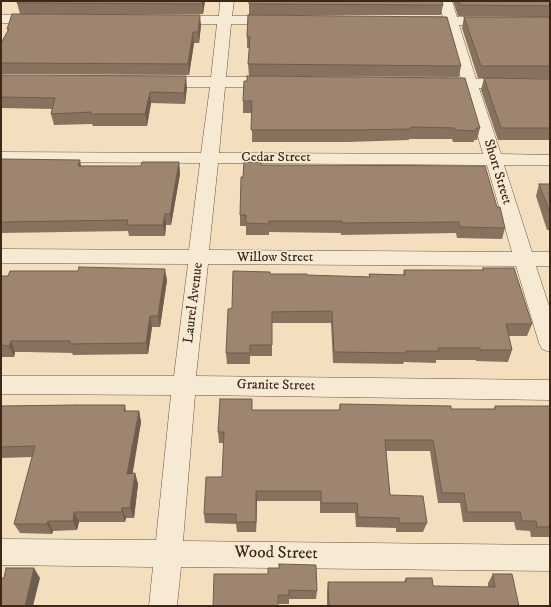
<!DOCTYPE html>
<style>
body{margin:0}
#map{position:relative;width:551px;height:607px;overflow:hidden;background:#f3debe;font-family:"IM FELL DW Pica",serif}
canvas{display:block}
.frame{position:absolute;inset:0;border:2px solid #3f251a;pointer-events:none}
</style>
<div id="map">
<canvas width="551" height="607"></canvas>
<div class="frame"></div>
</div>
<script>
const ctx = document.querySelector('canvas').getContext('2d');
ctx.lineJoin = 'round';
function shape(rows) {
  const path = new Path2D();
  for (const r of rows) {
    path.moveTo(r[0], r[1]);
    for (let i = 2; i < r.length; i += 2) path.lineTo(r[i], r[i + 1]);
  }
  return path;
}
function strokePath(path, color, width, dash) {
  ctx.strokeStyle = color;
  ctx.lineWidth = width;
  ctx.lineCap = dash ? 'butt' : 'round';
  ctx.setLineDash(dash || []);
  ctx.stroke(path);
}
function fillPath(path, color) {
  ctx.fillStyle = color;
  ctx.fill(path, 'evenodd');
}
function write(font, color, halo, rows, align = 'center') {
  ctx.font = font + ' "IM FELL DW Pica",serif';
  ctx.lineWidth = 3;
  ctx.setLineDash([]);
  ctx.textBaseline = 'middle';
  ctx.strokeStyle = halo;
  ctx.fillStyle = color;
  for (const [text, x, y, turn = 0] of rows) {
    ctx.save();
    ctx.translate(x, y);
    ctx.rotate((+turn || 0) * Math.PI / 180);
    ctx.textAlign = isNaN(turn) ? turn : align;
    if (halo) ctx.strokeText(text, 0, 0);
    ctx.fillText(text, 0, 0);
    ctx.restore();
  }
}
const minor = shape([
 [220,1,234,1,232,16,275,16,280,17,282,20,280,23,275,24,231,24,226,77,273,77,278,79,281,82,278,85,273,87,225,87,219,153,483,154,464,88,439,88,434,86,431,83,434,80,439,78,461,79,446,25,421,25,416,24,414,21,416,18,421,17,443,17,438,1,452,1,457,17,550,18,550,26,459,25,476,79,550,79,550,89,479,88,501,154,550,155,550,165,504,165,532,252,550,252,550,266,536,266,550,309,550,352,542,349,539,343,516,266,208,264,196,376,550,380,550,400,195,395,183,541,550,545,550,571,181,567,177,606,149,606,153,567,1,565,1,539,156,540,171,395,1,394,1,376,174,376,188,264,1,263,1,249,189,250,200,163,1,162,1,152,201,153,210,87,159,87,154,85,151,82,154,79,159,77,211,77,217,24,173,24,168,23,166,20,168,17,173,16,219,16,220,1],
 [218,163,487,165,512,252,209,250,218,163],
 [1,15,39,15,44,16,46,19,44,22,39,23,1,23,1,15]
]);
const wall = shape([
 [18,1,205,1,203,14,20,14,17,3],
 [249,1,443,5,441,15,249,15],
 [453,1,550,1,550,78,478,78,462,28,464,17,533,17,458,16],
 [248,15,461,66,459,77,249,76,248,64,250,48,247,48,247,37],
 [201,25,199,43,194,43,189,75,1,74,1,43,8,31,7,29],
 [1,75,187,87,185,104,151,103,147,126,93,126,92,124,54,125,51,114,52,109,1,108],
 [484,78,550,79,550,140,498,140,481,90],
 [244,81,480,128,477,140,474,140,474,142,453,142,452,139,409,139,409,140,348,142,252,142,252,113,243,113,243,101],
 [1,159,81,166,141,166,179,162,180,174,171,225,166,225,165,236,129,236,128,231,1,233],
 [261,165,497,207,505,228,502,239,457,238,456,233,341,235,341,233,269,232,269,235,246,235,246,226,240,226,240,215,243,177],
 [539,184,550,184,550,230,547,230,536,196],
 [483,268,532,324,527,336,508,336,512,350,508,362,476,361,476,360,436,360,436,363,404,362,403,364,333,363,331,323,272,323,272,356,250,356,250,364,227,364,226,353,232,308,270,274,369,277,369,274,403,275,404,270,482,270],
 [1,276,167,280,160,327,152,327,148,354,73,355,72,353,27,352,15,352,14,357,1,357],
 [340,404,451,409,494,409,495,406,550,406,550,537,531,537,530,531,516,530,514,522,463,522,460,503,438,503,430,451,386,451,390,495,427,523,423,532,396,532,396,528,356,527,355,513,320,513,320,501,257,501,256,532,237,532,236,524,205,523,204,514,222,477,224,443,219,443,218,432,339,410],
 [125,405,126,411,139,411,141,422,132,473,135,473,138,484,134,518,126,518,125,522,79,522,77,530,53,531,52,534,20,533,14,524,32,457,1,458,1,406],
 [214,574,317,591,316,599,289,599,289,604,278,604],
 [493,574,519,606,327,606,327,591,328,582,404,582,406,578,433,586,488,587,488,583]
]);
const shadedWall = shape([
 [202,1,205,1,203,14,202,4],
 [200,15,201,25,199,43,198,32],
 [193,32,194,43,189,75,188,64],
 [186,76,187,87,185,104,184,93],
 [150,92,151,103,147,126,145,114],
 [80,160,82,172,78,166],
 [179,162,180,174,171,225,170,214],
 [165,214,166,225,165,236,163,225],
 [165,269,167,280,160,327,158,316],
 [150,316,152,327,148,354,146,343],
 [11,341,15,352,14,357,9,346],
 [139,411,141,422,131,484,127,474],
 [135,473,138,484,134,518,130,508],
 [256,491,257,501,256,532],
 [122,508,126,518,125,522,122,512],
 [74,512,79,522,77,530,73,521],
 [48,521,53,531,52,534,47,524],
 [34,568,40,578,33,606,25,606]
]);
const building = shape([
 [18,1,202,1,202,4,17,3,18,1],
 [249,1,442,1,443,5,249,4,249,1],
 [459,1,550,1,550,6,460,5,459,1],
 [12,14,200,15,198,32,193,32,188,64,1,63,1,43,9,29,7,29,12,14],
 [248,15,447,17,461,66,248,64,250,37,247,37,248,15],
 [464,17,550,17,550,66,481,66,464,17],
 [1,75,186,76,184,93,150,92,145,114,90,114,91,112,51,114,55,98,1,97,1,75],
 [247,76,465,78,480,128,476,128,476,131,455,130,454,128,411,127,411,129,349,130,251,130,252,101,243,101,244,81,247,81,247,76],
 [484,78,550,79,550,128,501,128,484,78],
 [1,159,80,160,78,166,141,166,142,162,179,162,170,214,165,214,163,225,127,225,128,220,1,222,1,159],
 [244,162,261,162,261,165,276,165,485,166,497,207,500,207,505,228,460,227,459,222,342,223,342,221,269,221,269,224,246,223,246,215,240,215,241,177,243,177,244,162],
 [539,184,550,184,550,213,539,184],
 [79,267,165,269,158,316,150,316,146,343,70,344,70,341,11,341,9,346,1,345,1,276,8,276,10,271,78,271,79,267],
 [483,268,514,268,532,324,506,324,512,350,480,350,480,348,438,348,439,351,406,351,406,353,334,352,332,311,272,312,272,345,250,345,250,353,226,353,228,309,232,308,233,271,270,272,270,274,307,274,307,275,370,277,369,274,405,275,404,270,484,270,483,268],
 [220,399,252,399,252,410,340,410,340,404,451,406,451,409,495,409,495,406,550,406,550,527,537,527,536,521,522,521,520,512,467,512,464,493,442,493,433,440,385,440,390,495,423,496,427,523,399,523,399,518,358,517,357,503,321,503,321,491,256,491,256,522,236,522,236,514,204,514,206,477,222,477,224,432,218,432,220,399],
 [76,405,125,405,124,411,139,411,127,474,135,473,130,508,122,508,122,512,74,512,73,521,48,521,47,524,14,524,35,446,1,447,1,406,76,405],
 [279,564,316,565,317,591,289,590,289,595,278,595,278,606,213,606,214,574,268,574,268,568,279,568,279,564],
 [6,568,34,568,25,606,1,606,1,578,4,578,6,568],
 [493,574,512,574,519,606,329,606,328,582,406,582,406,578,432,578,433,586,495,587,493,574]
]);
const streetNames = [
 ["Cedar Street",276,158],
 ["Short Street",497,172,73],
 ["Willow Street",275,258],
 ["Laurel Avenue",194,303,-83],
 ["Granite Street",276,386,1]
];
const nearStreetnames = [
 ["Wood Street",276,554,1]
];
strokePath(minor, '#6c5343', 1);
fillPath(minor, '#f7ead5');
fillPath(wall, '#87725f');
fillPath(shadedWall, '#6e5d4e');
fillPath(building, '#9d856f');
strokePath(building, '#6e5d4e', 1);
write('14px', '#3f251a', '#f7ead5', streetNames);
write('17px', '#3f251a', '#f7ead5', nearStreetnames);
</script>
